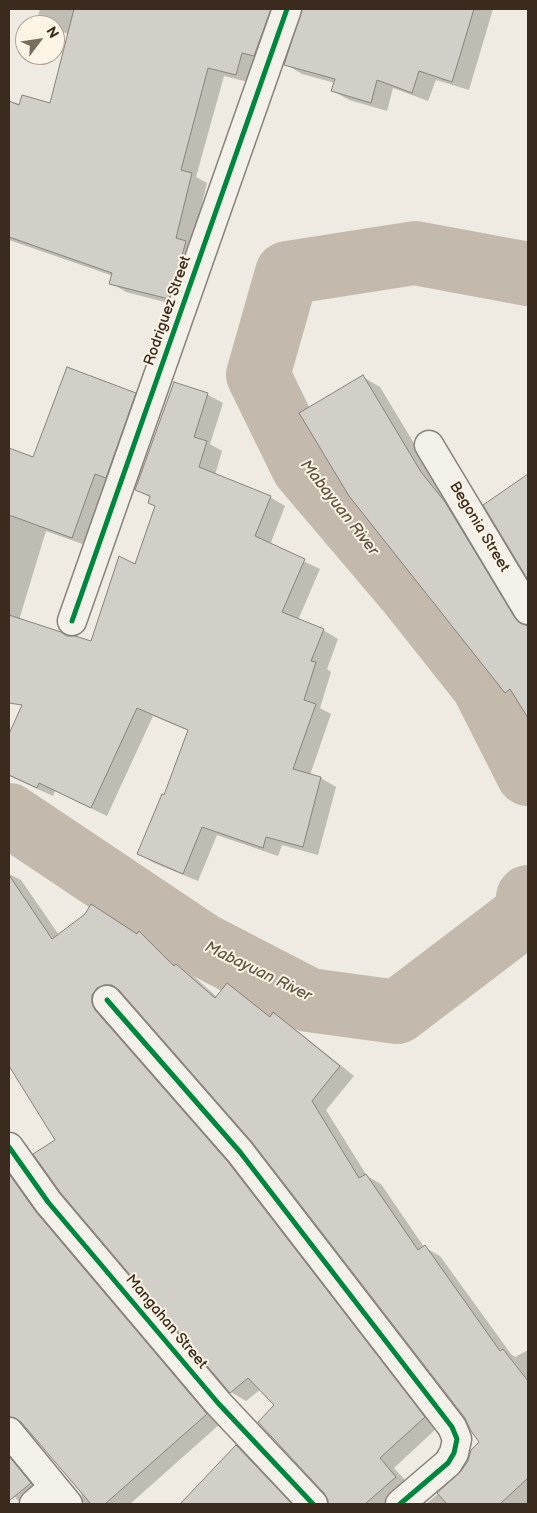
<!DOCTYPE html>
<style>
body{margin:0}
#map{position:relative;width:537px;height:1513px;overflow:hidden;background:#efebe2;font-family:"Balsamiq Sans",sans-serif}
canvas{display:block}
.frame{position:absolute;inset:0;border:10px solid #3b2a1e;pointer-events:none}
.north{position:absolute;left:15px;top:15px;width:50px;height:50px;box-sizing:border-box;background:#fcf5e5;border:1px solid #afa495;border-radius:50%;rotate:59deg;font-size:14px;font-weight:700;line-height:20px;text-align:center;color:#3b2a1e}
.north::after{content:'';display:block;margin:auto;width:18px;height:22px;background:#7a6e63;clip-path:polygon(50% 0,100% 100%,50% 72%,0 100%)}
</style>
<div id="map">
<canvas width="537" height="1513"></canvas>
<div class="frame"></div>
<div class="north">N</div>
</div>
<script>
const ctx = document.querySelector('canvas').getContext('2d');
ctx.lineJoin = 'round';
function fillPath(path, color) {
  ctx.fillStyle = color;
  ctx.fill(path, 'evenodd');
}
function shape(rows) {
  const path = new Path2D();
  for (const r of rows) {
    path.moveTo(r[0], r[1]);
    for (let i = 2; i < r.length; i += 2) path.lineTo(r[i], r[i + 1]);
  }
  return path;
}
function strokePath(path, color, width, dash) {
  ctx.strokeStyle = color;
  ctx.lineWidth = width;
  ctx.lineCap = dash ? 'butt' : 'round';
  ctx.setLineDash(dash || []);
  ctx.stroke(path);
}
function write(font, color, halo, rows, align = 'center') {
  ctx.font = font + ' "Balsamiq Sans",sans-serif';
  ctx.lineWidth = 4;
  ctx.setLineDash([]);
  ctx.textBaseline = 'middle';
  ctx.strokeStyle = halo;
  ctx.fillStyle = color;
  for (const [text, x, y, turn = 0] of rows) {
    ctx.save();
    ctx.translate(x, y);
    ctx.rotate((+turn || 0) * Math.PI / 180);
    ctx.textAlign = isNaN(turn) ? turn : align;
    if (halo) ctx.strokeText(text, 0, 0);
    ctx.fillText(text, 0, 0);
    ctx.restore();
  }
}
const shadow = shape([
 [40,9,290,9,252,83,224,76,196,177,207,183,192,245,184,307,126,292,111,283,113,276,9,240,9,101,20,104,51,105,69,34,55,29,55,25,46,25,37,20],
 [303,9,493,9,469,90,436,80,428,101,393,88,387,111,349,100,333,91,335,83,302,74,285,64,303,14],
 [363,377,380,387,438,483,528,623,528,715,518,698,506,692,350,495],
 [175,383,208,395,223,403,210,444,222,451,215,475,270,497,285,506,270,545,320,569,298,620,323,630,338,639,327,669,331,672,320,708,331,714,310,775,321,778,336,787,318,855,282,845,278,856,217,835,198,881,154,863,139,854,165,797,189,731,153,716,107,816,55,791,53,796,9,776,9,737,39,670,9,659,9,449,34,458,135,394,150,403,88,546,46,531,19,620,68,637,91,643,135,565,156,507,149,503,151,498,136,489],
 [528,476,528,578,485,505],
 [9,874,21,880,59,935,86,915,92,906,138,934,139,933,154,942,182,969,191,974,217,997,228,984,243,993,272,1016,273,1014,288,1023,354,1076,326,1110,367,1176,381,1184,424,1247,440,1256,511,1354,515,1357,528,1350,528,1504,426,1504,459,1476,481,1442,465,1417,253,1141,123,993,119,993,112,996,243,1172,439,1426,394,1468,416,1492,403,1504,329,1504,330,1501,276,1405,261,1389,246,1401,231,1392,61,1192,57,1141,11,1067,9,1068],
 [9,1167,221,1423,130,1504,84,1504,81,1493,25,1425,14,1429,9,1443],
 [9,1445,47,1494,21,1504,10,1491,9,1492],
 [236,1447,251,1455,297,1504,181,1504]
]);
const river = shape([
 [528,274,415,253,287,273,258,375,303,467,410,593,483,685,528,774],
 [9,815,203,945,309,1000,397,1012,526,914,528,897]
]);
const building = shape([
 [74,9,271,9,254,56,242,53,236,75,208,68,181,170,192,173,176,238,186,241,178,271,169,299,109,284,112,273,9,237,9,101,19,105,22,95,50,103,74,9],
 [302,9,474,9,452,82,419,71,412,93,377,80,371,103,331,91,335,79,284,65,302,9],
 [67,367,136,393,106,478,95,474,72,538,9,515,9,448,33,457,67,367],
 [363,375,421,472,445,502,515,618,520,623,528,626,528,718,510,689,505,693,349,496,299,413,363,375],
 [174,382,208,393,194,437,207,441,199,467,271,496,255,536,305,559,282,612,324,629,311,661,316,662,304,700,316,704,293,769,321,777,303,847,266,837,263,848,202,827,183,874,137,854,162,794,164,795,188,730,137,708,91,808,39,783,37,788,9,775,9,734,22,705,9,703,9,615,61,632,67,636,75,636,91,641,119,556,135,564,155,506,148,503,150,496,135,490,174,382],
 [528,474,528,580,483,505,528,474],
 [9,875,52,939,85,914,91,904,137,934,139,931,174,966,176,964,215,998,227,983,270,1017,273,1012,340,1066,312,1101,359,1178,366,1174,418,1250,425,1245,500,1351,503,1349,528,1381,528,1478,500,1504,447,1504,437,1493,461,1471,468,1461,471,1450,479,1442,471,1431,465,1418,252,1142,119,990,112,985,104,985,97,988,92,995,92,1003,95,1010,228,1162,425,1417,380,1458,396,1477,365,1504,328,1504,328,1500,324,1493,258,1422,274,1405,248,1378,230,1393,60,1192,33,1154,55,1140,9,1066,9,875],
 [9,1174,36,1212,207,1414,105,1504,91,1504,21,1422,15,1418,9,1417,9,1174],
 [236,1445,292,1504,180,1504,236,1445],
 [9,1456,31,1483,9,1501,9,1456]
]);
const street = shape([
 [429,445,528,610],
 [72,621,287,9],
 [107,1000,240,1152,452,1427,457,1439,454,1453,448,1463,400,1504],
 [9,1147,48,1202,218,1403,313,1504],
 [9,1432,68,1504],
 [34,1504,54,1487]
]);
const cycleway = shape([
 [72,621,287,9],
 [107,1000,240,1152,452,1427,457,1439,454,1453,448,1463,400,1504],
 [9,1147,48,1202,218,1403,313,1504]
]);
const streetNames = [
 ["Rodriguez Street",168,311,-71],
 ["Begonia Street",479,527,59],
 ["Mangahan Street",166,1322,50]
];
const waterNames = [
 ["Mabayuan River",339,508,52],
 ["Mabayuan River",258,972,26]
];
fillPath(shadow, '#0003');
strokePath(river, '#c3baad', 64);
fillPath(building, '#d2cec8');
strokePath(building, '#87827b', 1);
strokePath(street, '#87827b', 31);
strokePath(street, '#f4f1ea', 28);
strokePath(cycleway, '#00873e', 5);
write('15px', '#3b2a1e', '#fcf5e5', streetNames);
write('italic 16px', '#645548', '#fcf5e5', waterNames);
</script>
